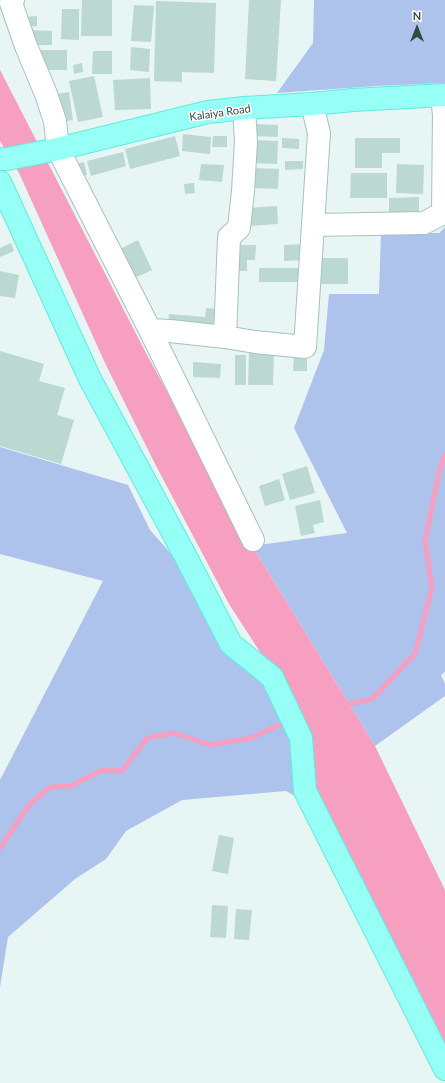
<!DOCTYPE html>
<style>
body{margin:0}
#map{position:relative;width:445px;height:1083px;overflow:hidden;background:#e7f5f4;font-family:Lato,sans-serif}
canvas{display:block}
.north{position:absolute;left:397px;top:8px;width:40px;height:40px;-webkit-text-stroke:3px #fff;paint-order:stroke;rotate:0deg;font-size:11px;font-weight:700;line-height:16px;text-align:center;color:#354945}
.north::after{content:'';display:block;margin:auto;width:14px;height:18px;background:#354945;clip-path:polygon(50% 0,100% 100%,50% 72%,0 100%)}
</style>
<div id="map">
<canvas width="445" height="1083"></canvas>
<div class="north">N</div>
</div>
<script>
const ctx = document.querySelector('canvas').getContext('2d');
ctx.lineJoin = 'round';
function fillPath(path, color) {
  ctx.fillStyle = color;
  ctx.fill(path, 'evenodd');
}
function shape(rows) {
  const path = new Path2D();
  for (const r of rows) {
    path.moveTo(r[0], r[1]);
    for (let i = 2; i < r.length; i += 2) path.lineTo(r[i], r[i + 1]);
  }
  return path;
}
function strokePath(path, color, width, dash) {
  ctx.strokeStyle = color;
  ctx.lineWidth = width;
  ctx.lineCap = dash ? 'butt' : 'round';
  ctx.setLineDash(dash || []);
  ctx.stroke(path);
}
function write(font, color, halo, rows, align = 'center') {
  ctx.font = font + ' Lato,sans-serif';
  ctx.lineWidth = 3;
  ctx.setLineDash([]);
  ctx.textBaseline = 'middle';
  ctx.strokeStyle = halo;
  ctx.fillStyle = color;
  for (const [text, x, y, turn = 0] of rows) {
    ctx.save();
    ctx.translate(x, y);
    ctx.rotate((+turn || 0) * Math.PI / 180);
    ctx.textAlign = isNaN(turn) ? turn : align;
    if (halo) ctx.strokeText(text, 0, 0);
    ctx.fillText(text, 0, 0);
    ctx.restore();
  }
}
const green = shape([
 [314,0,445,0,445,83,377,86,277,93,313,43],
 [445,227,445,672,441,675,445,684,445,696,375,746,252,546,347,533,294,428,324,350,329,294,379,294,381,233,439,233],
 [0,447,128,485,150,530,182,566,220,644,274,696,290,730,302,800,286,791,182,800,126,831,106,859,75,879,8,937,0,987,0,780,103,581,0,554]
]);
const water = shape([
 [0,70,147,355,252,546,375,746,445,890,445,1052,313,786,307,728,296,701,279,669,262,655,229,604,153,460,105,363,19,173,0,141]
]);
const stream = shape([
 [343,705,372,699,415,654,432,587,425,541,439,472,445,454],
 [0,848,29,805,50,787,71,786,102,770,122,771,147,738,174,733,210,745,251,738,288,721]
]);
const building = shape([
 [82,0,112,0,112,36,81,36],
 [249,0,281,0,276,81,245,79],
 [156,1,216,3,214,73,182,72,182,82,154,81],
 [134,5,154,6,151,42,131,41],
 [62,9,79,9,79,40,61,39],
 [37,16,37,26,26,27,25,17],
 [28,30,52,31,52,45,28,45],
 [131,47,150,49,149,72,130,70],
 [39,50,67,50,67,70,39,70],
 [93,51,112,51,112,74,92,74],
 [82,63,83,72,74,74,73,65],
 [94,76,103,117,78,122,69,81],
 [150,78,151,109,115,110,113,80],
 [69,92,73,120,61,122,57,94],
 [254,124,278,125,278,137,253,136],
 [183,134,211,137,210,154,182,151],
 [175,136,180,156,130,169,125,149],
 [213,136,227,136,227,147,212,147],
 [282,138,299,139,299,149,282,148],
 [355,138,400,138,400,153,382,153,382,168,355,168],
 [253,140,278,141,277,164,252,163],
 [123,152,126,166,91,176,87,161],
 [285,161,303,161,303,169,285,170],
 [84,162,87,175,79,177,76,164],
 [201,164,224,165,222,182,199,180],
 [397,164,424,165,423,194,396,193],
 [253,168,279,169,278,189,252,188],
 [351,173,387,173,387,198,350,198],
 [194,183,195,193,185,194,184,184],
 [419,197,419,220,389,221,389,198],
 [277,206,278,224,250,226,248,208],
 [138,240,152,270,130,280,116,251],
 [11,243,14,251,0,257,0,248],
 [305,244,305,260,284,261,284,245],
 [238,245,256,245,255,260,247,260,247,271,238,271],
 [320,258,348,258,348,284,320,284],
 [259,268,305,268,305,282,259,282],
 [0,271,19,275,15,298,0,296],
 [206,308,220,309,219,332,168,327,169,314,205,317],
 [0,351,44,364,39,381,65,388,57,415,74,420,61,464,0,446],
 [249,353,274,353,273,385,248,385],
 [235,355,246,355,246,385,235,385],
 [294,355,307,356,307,371,293,371],
 [193,362,221,364,220,378,193,377],
 [307,466,315,493,290,500,282,474],
 [279,479,285,500,265,506,259,486],
 [320,500,324,522,313,525,315,533,301,536,295,506],
 [219,835,234,838,228,874,212,871],
 [212,905,228,906,226,938,210,937],
 [236,909,252,910,249,940,234,939]
]);
const minor = shape([
 [13,0,11,3,26,46,46,94,55,121,58,149,150,330,253,540],
 [244,108,246,142,243,191,239,228,229,237,225,337,255,342,305,347,319,133,312,104],
 [314,225,424,223,443,213,444,115,442,96],
 [150,330,170,331,225,337]
]);
const major = shape([
 [0,159,7,159,58,149,208,112,244,108,312,104,353,100,445,95],
 [0,182,90,379,186,557,231,644,272,677,301,738,305,791,445,1069]
]);
const streetNames = [
 ["Kalaiya Road",220,113,-8]
];
fillPath(green, '#adc3ec');
fillPath(water, '#f69fc1');
strokePath(stream, '#f69fc1', 5);
fillPath(building, '#bcd8d2');
strokePath(minor, '#a9c1be', 24);
strokePath(major, '#5deddf', 24);
strokePath(minor, '#fff', 22);
strokePath(major, '#96fff6', 22);
write('11px', '#354945', '#fff', streetNames);
</script>
